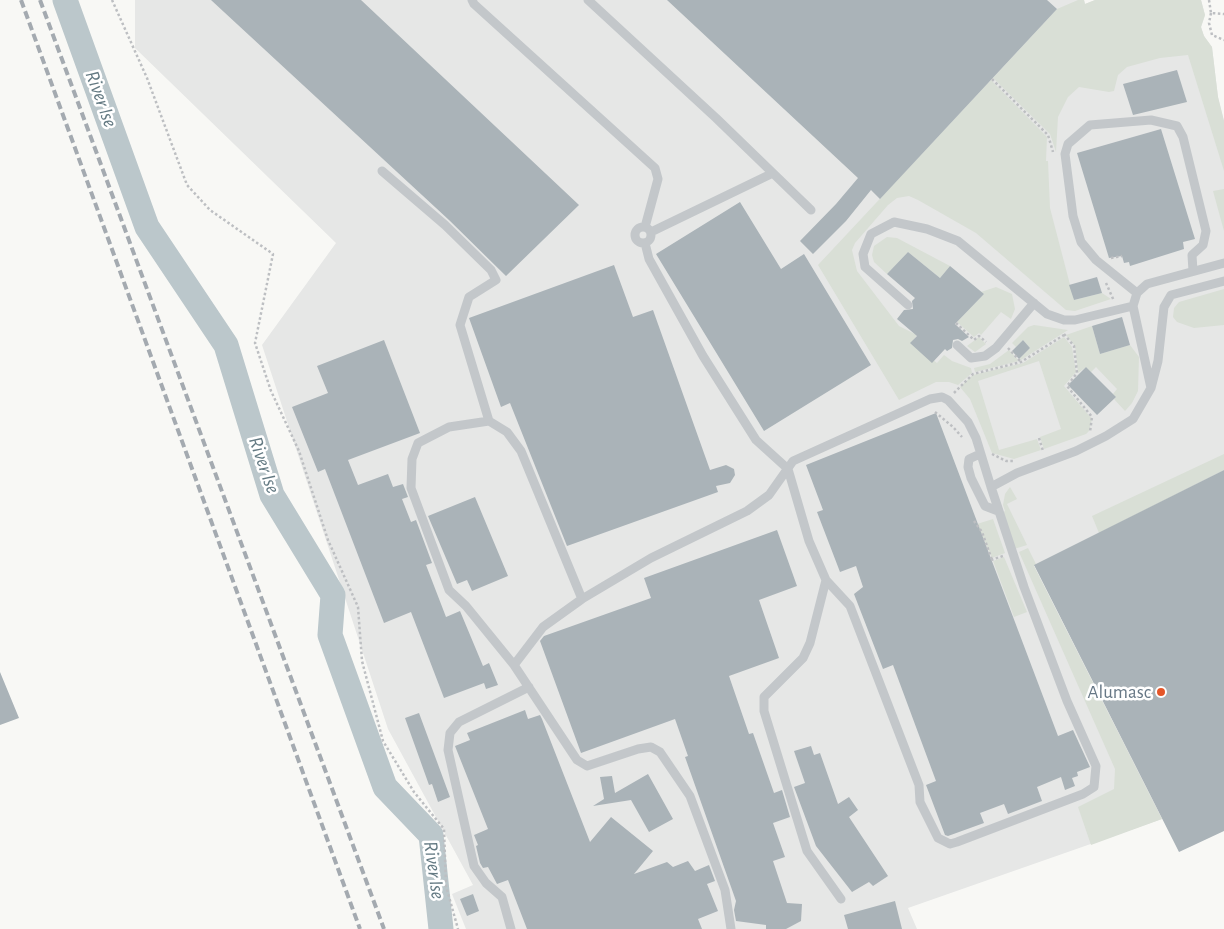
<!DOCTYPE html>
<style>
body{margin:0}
canvas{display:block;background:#f8f8f5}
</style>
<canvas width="1224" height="929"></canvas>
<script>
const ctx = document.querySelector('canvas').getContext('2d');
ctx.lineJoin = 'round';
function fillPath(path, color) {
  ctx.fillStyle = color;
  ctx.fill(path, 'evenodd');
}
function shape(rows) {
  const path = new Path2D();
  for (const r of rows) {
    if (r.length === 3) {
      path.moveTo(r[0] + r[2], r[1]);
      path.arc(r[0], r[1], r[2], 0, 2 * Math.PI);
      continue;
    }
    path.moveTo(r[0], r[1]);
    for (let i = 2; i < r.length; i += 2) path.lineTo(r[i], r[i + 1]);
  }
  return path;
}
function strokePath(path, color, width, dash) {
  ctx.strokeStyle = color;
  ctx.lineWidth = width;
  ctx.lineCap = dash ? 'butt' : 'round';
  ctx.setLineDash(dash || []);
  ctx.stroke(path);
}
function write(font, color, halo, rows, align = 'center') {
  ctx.font = font + ' "Alegreya Sans",sans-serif';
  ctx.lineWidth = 5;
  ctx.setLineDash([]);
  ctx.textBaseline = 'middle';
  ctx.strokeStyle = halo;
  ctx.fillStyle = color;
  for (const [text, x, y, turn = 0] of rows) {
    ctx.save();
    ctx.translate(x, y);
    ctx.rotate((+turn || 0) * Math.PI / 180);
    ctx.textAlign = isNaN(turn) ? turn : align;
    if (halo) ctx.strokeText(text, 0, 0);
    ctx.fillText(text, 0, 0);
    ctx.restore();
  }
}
const built = shape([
 [135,0,1084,0,1085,4,1095,0,1201,0,1205,15,1201,27,1204,36,1212,47,1218,97,1224,121,1224,470,1034,566,1162,819,908,908,917,929,466,929,452,894,473,885,388,729,262,345,336,243,135,48]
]);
const green = shape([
 [1078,0,1084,0,1085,4,1095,0,1201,0,1205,15,1201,27,1204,36,1212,47,1218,97,1224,121,1224,171,1188,55,1160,58,1127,67,1118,75,1114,91,1109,92,1079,87,1068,97,1058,117,1056,152,1050,134,993,78,1057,9],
 [991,80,1047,137,1046,161,1048,161,1050,208,1074,300,1102,293,1111,299,1075,311,1066,310,976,233,918,200,909,196,897,198,888,205,855,243,852,250,857,271,899,326,917,335,911,343,937,363,944,355,952,361,971,368,972,373,958,385,949,382,936,382,899,400,818,265],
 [1224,189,1224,231,1213,191],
 [887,237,897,238,950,266,940,278,908,252,887,274,874,262,872,255,874,246],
 [996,287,1012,294,1015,309,1011,319,1001,312,981,335,979,333,974,337,957,322,984,294,981,292],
 [1224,289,1224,325,1194,328,1177,322,1173,317,1174,308,1179,302],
 [1034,325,1068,330,1021,360,1019,359,1030,348,1023,340,1016,347,1012,343,1028,327],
 [1092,326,1100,354,1130,345,1139,357,1138,391,1132,403,1125,411,1114,399,1116,397,1113,394,1117,389,1096,367,1091,372,1086,367,1078,373,1075,346,1066,335],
 [979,337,986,344,975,352,967,346],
 [1064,337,1072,347,1076,372,1064,386,1092,419,1089,431,1086,434,1044,449,1040,437,1061,429,1039,361,978,381,999,450,1037,439,1041,450,1014,459,992,453,970,399,960,387,973,375,1023,363],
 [1009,350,1019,361,975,372,974,368,990,364],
 [1224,454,1224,470,1099,533,1092,516],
 [1010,487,1017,499,1007,504,1027,545,1014,549,1002,513,1005,511,1003,505,1005,494],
 [993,519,1005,553,992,558,977,524],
 [1028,548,1036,564,1034,566,1162,819,1091,845,1078,807,1114,789,1115,769,1019,552],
 [1004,557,1027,612,1014,617,993,561]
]);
const river = shape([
 [65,0,147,227,226,345,272,495,333,595,330,635,385,787,431,835,441,929]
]);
const building = shape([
 [211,0,361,0,579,205,506,276,449,220],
 [667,0,1047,0,1057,9,880,199,871,190,846,221,813,254,800,241,836,204,858,178],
 [1177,70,1187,102,1133,115,1123,84],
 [1161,129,1195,239,1183,242,1184,249,1130,266,1129,262,1124,263,1122,256,1109,258,1077,153],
 [740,202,781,269,804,254,871,365,764,431,656,254],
 [908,252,940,278,950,266,984,294,955,324,969,337,962,341,958,339,953,340,952,348,947,351,945,349,932,363,910,343,917,336,897,319,904,310,913,309,912,301,915,298,887,274],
 [614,265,633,317,653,310,710,470,726,465,734,469,735,475,730,483,716,486,718,492,567,546,510,403,501,407,469,318],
 [1097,277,1102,293,1074,300,1069,285],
 [1122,317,1130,345,1100,354,1092,326],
 [384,340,420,433,348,460,358,485,388,474,393,487,403,484,408,497,402,499,411,522,416,520,432,563,426,565,446,617,460,611,483,666,489,663,498,685,486,689,484,683,444,698,411,612,384,623,325,469,318,472,292,407,328,393,317,366],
 [1023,340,1030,348,1019,359,1012,351],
 [1086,367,1116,397,1097,415,1068,385],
 [936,413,1058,736,1073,730,1090,767,1077,772,1078,776,1072,778,1075,786,1065,790,1061,777,1037,787,1042,801,1008,814,1004,804,980,813,984,823,948,836,945,835,926,785,936,781,893,665,883,669,854,594,863,587,856,566,840,572,817,512,823,510,806,465],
 [1224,470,1224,831,1179,852,1034,565],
 [475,497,508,576,472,591,467,580,457,584,428,516],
 [777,530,797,586,759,600,779,658,729,676,749,734,753,733,774,793,782,790,790,817,773,823,785,857,773,861,787,903,802,904,801,921,786,929,766,929,766,925,736,921,734,910,736,901,685,757,688,756,675,719,581,753,540,641,544,636,651,598,644,578],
 [0,672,19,718,0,725],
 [525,710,528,719,540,715,542,719,590,842,611,817,653,851,634,874,667,862,673,867,688,861,695,871,709,865,715,881,707,884,718,911,698,919,702,929,527,929,508,880,497,884,488,867,483,868,480,863,476,846,478,845,474,835,488,829,455,746,470,740,467,733],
 [419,713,450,797,438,802,432,784,429,785,405,718],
 [811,746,814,755,820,753,838,804,849,797,858,810,849,817,888,876,873,886,869,882,852,892,816,846,794,787,805,783,794,751],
 [648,774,673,819,649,832,631,800,593,806,604,799,600,777,612,776,615,793],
 [473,894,479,911,467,916,460,899],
 [895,901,902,929,848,929,844,915]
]);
const path = shape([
 [112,0,147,78,187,185,210,210,273,254,255,343,271,391,299,451,328,540,358,607,362,661,383,741,414,792,444,829,446,886,458,929],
 [1209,0,1211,13,1224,14],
 [1211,13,1209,23,1212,35,1224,40],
 [992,79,1048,135,1053,152],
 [1111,258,1122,256],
 [1106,283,1114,301],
 [956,323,974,340,979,336,986,342],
 [1064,334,1074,346,1077,373,1067,386,1092,417,1090,432],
 [1008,348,1021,362],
 [954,393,973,374,1021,362,1064,335],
 [935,412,953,427,962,437],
 [1039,438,1043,451],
 [992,454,1006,461,1015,461],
 [974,521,982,532,992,560],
 [991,560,1003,556]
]);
const lane = shape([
 [472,0,474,4,655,168,658,179,645,227],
 [588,0,716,118,811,210],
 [382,171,445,225,491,270,496,280,469,297,460,325,489,421],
 [643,235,8],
 [651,232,773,173],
 [645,243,649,259,703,356,756,440,788,469,809,541,826,580,810,643,803,658,764,697,764,711,807,851,841,899],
 [1137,293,1096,260,1081,242,1073,216,1065,154,1068,144,1090,125,1151,120,1177,126,1183,137,1206,231,1203,245,1192,255,1193,271],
 [908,305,865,267,863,254,871,234,894,222,927,229,958,241,1047,314,1064,320,1075,320,1133,306],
 [957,345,971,358,985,356,996,348,1034,303],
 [1151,388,1133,306,1137,293,1147,284,1224,263],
 [980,454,969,459,968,467,971,478,985,506,998,511],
 [826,580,850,606,919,785,920,802,938,838,950,844,957,842,1083,794,1094,787,1096,766,1067,701,1024,587,991,487],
 [582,599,521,451,507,432,489,421,449,427,418,443,412,459,411,488,449,590,466,606,514,665,577,760,587,766,638,749,651,747,660,752,690,796,725,890,731,929],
 [514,665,543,627,582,599,651,558,747,511,769,495,793,461,930,399,942,397,948,400,968,422,976,438,991,487,1017,473,1076,451,1106,436,1133,419,1151,388,1158,361,1164,307,1171,295,1224,281],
 [511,929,502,897,486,883,474,866,448,750,450,733,459,722,529,687]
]);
const rail = shape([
 [21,0,360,929],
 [40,0,384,929]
]);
const markers = [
 [1161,692,5,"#e45629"]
];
const poiNames = [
 ["Alumasc",1151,692]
];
const waterNames = [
 ["River Ise",101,99,70],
 ["River Ise",264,465,71],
 ["River Ise",434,870,82]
];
fillPath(built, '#e6e7e6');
fillPath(green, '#d9dfd6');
strokePath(river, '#bbc7cb', 25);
fillPath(building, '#aab3b8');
strokePath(path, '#bdbfc2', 2.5, [2.5, 2.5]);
strokePath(lane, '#c3c7ca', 9);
strokePath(rail, '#a4aab0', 4, [8, 4]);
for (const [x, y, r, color] of markers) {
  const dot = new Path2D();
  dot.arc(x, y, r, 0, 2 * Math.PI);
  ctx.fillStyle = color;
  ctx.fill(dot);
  strokePath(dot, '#fff', 2);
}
write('19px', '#677886', '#fff', poiNames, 'right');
write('italic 20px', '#637982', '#fff', waterNames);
</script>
